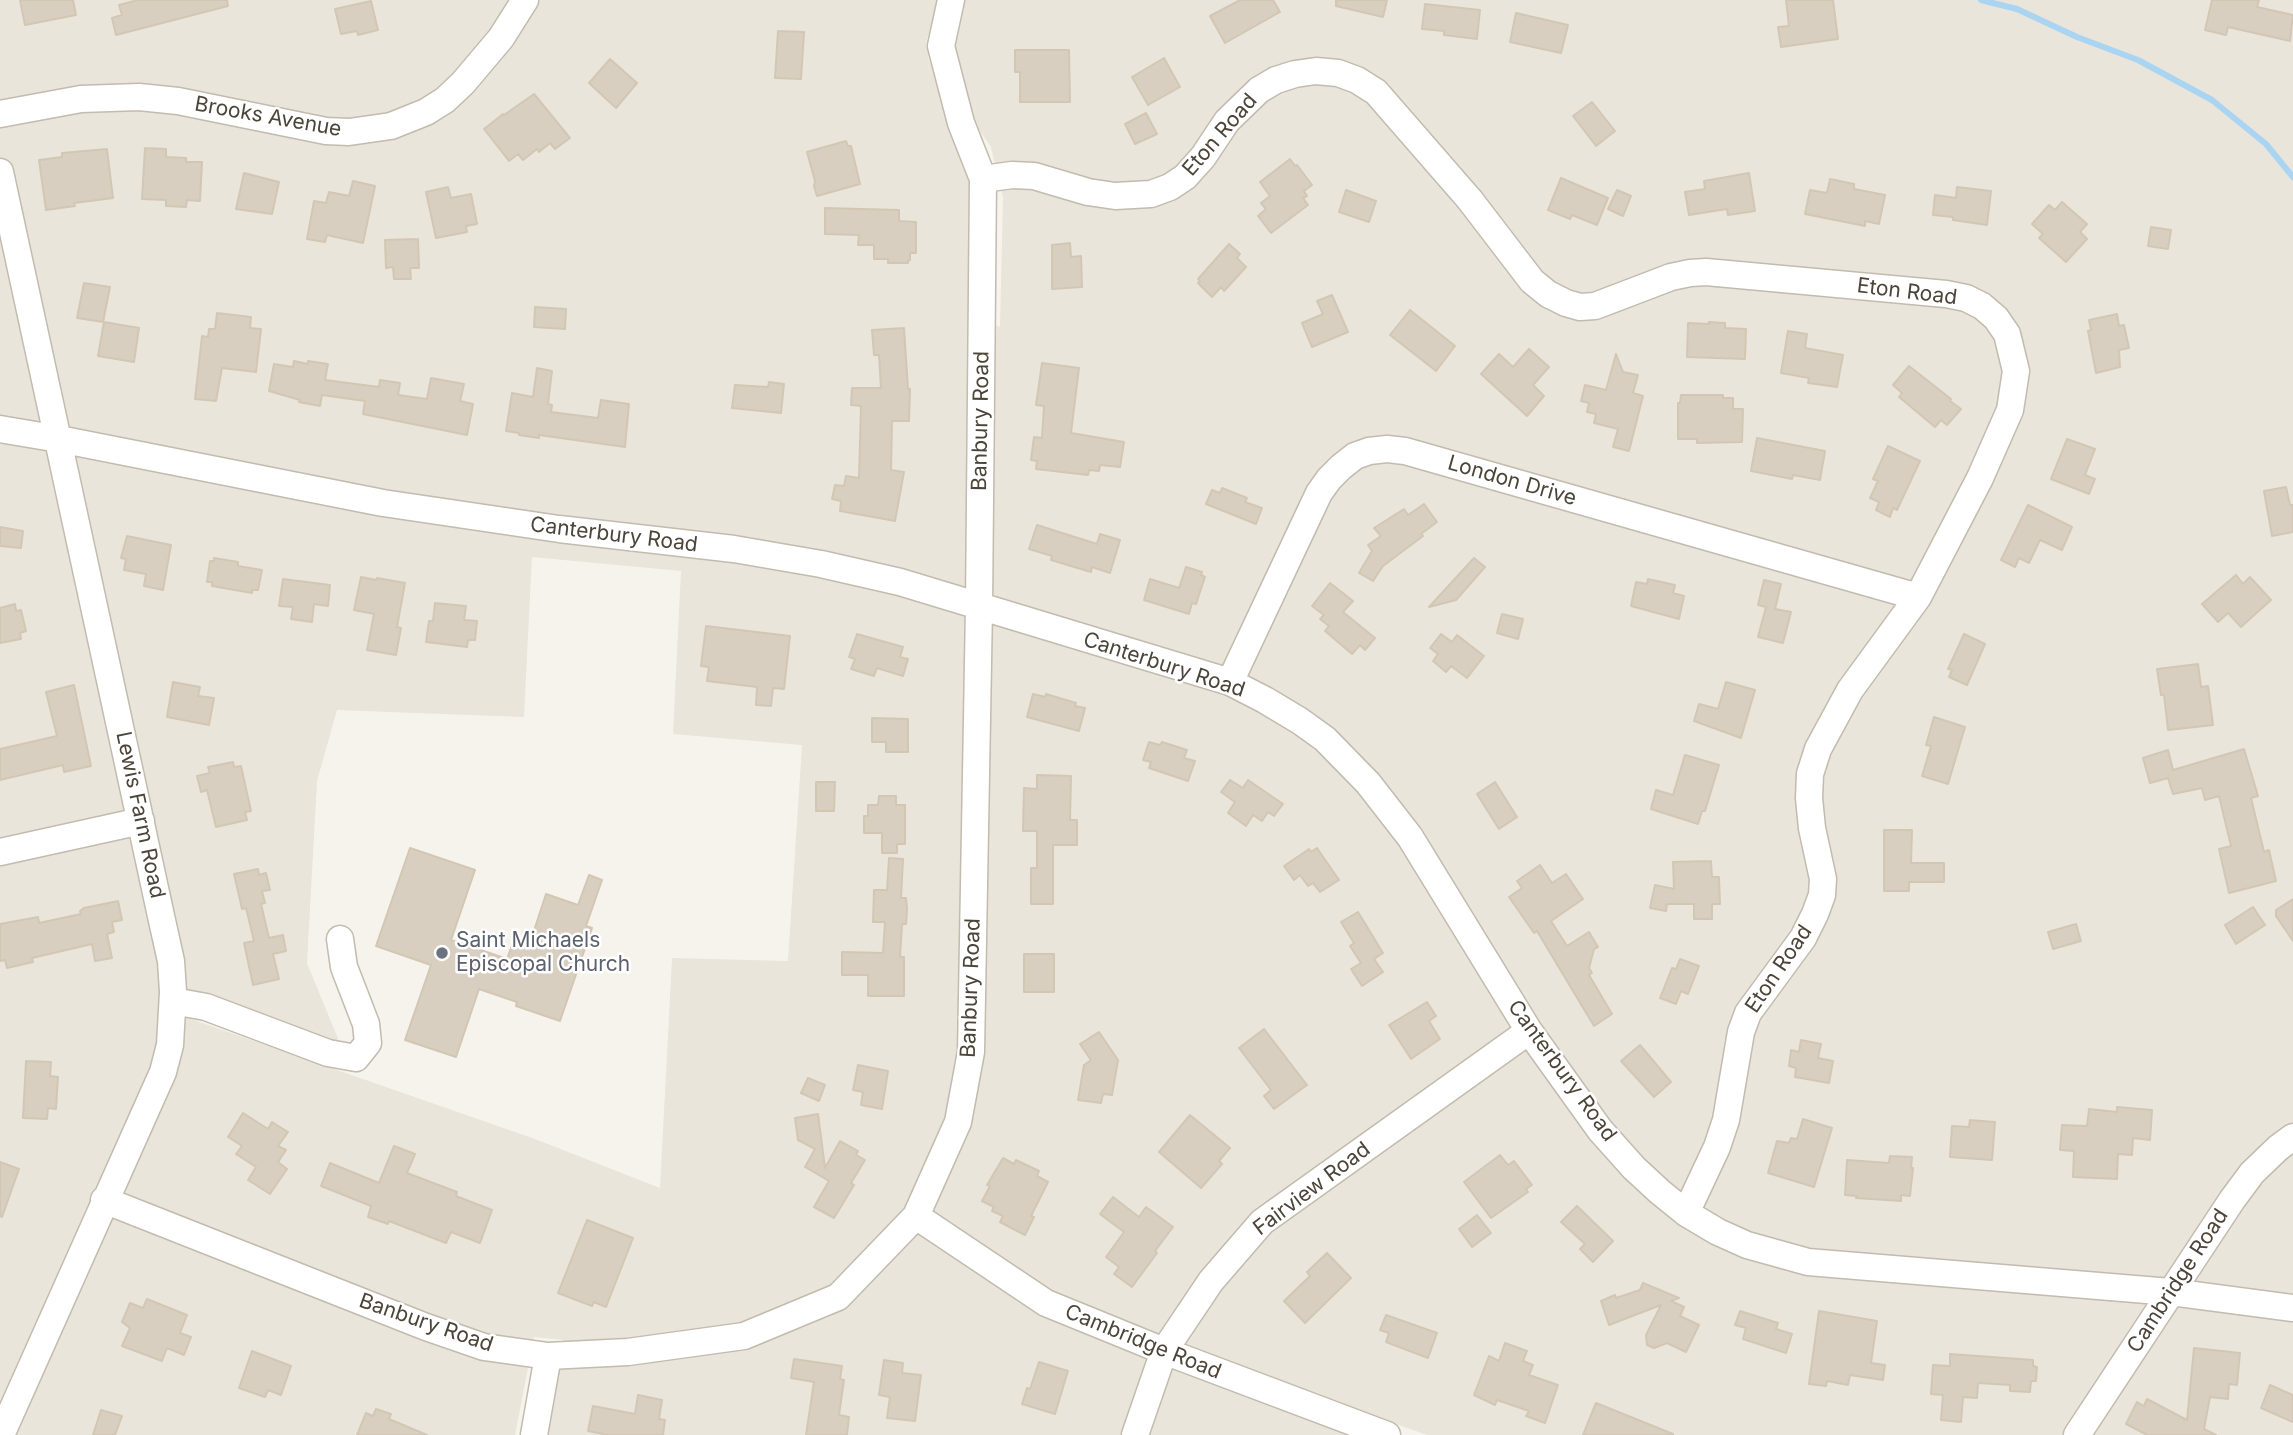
<!DOCTYPE html>
<style>
body{margin:0}
canvas{display:block;background:#f6f3ec}
</style>
<canvas width="2293" height="1435"></canvas>
<script>
const ctx = document.querySelector('canvas').getContext('2d');
ctx.lineJoin = 'round';
function fillPath(path, color) {
  ctx.fillStyle = color;
  ctx.fill(path, 'evenodd');
}
function shape(rows) {
  const path = new Path2D();
  for (const r of rows) {
    path.moveTo(r[0], r[1]);
    for (let i = 2; i < r.length; i += 2) path.lineTo(r[i], r[i + 1]);
  }
  return path;
}
function strokePath(path, color, width, dash) {
  ctx.strokeStyle = color;
  ctx.lineWidth = width;
  ctx.lineCap = dash ? 'butt' : 'round';
  ctx.setLineDash(dash || []);
  ctx.stroke(path);
}
function write(font, color, halo, rows, align = 'center') {
  ctx.font = font + ' Inter,sans-serif';
  ctx.lineWidth = 5;
  ctx.setLineDash([]);
  ctx.textBaseline = 'middle';
  ctx.strokeStyle = halo;
  ctx.fillStyle = color;
  for (const [text, x, y, turn = 0] of rows) {
    ctx.save();
    ctx.translate(x, y);
    ctx.rotate((+turn || 0) * Math.PI / 180);
    ctx.textAlign = isNaN(turn) ? turn : align;
    if (halo) ctx.strokeText(text, 0, 0);
    ctx.fillText(text, 0, 0);
    ctx.restore();
  }
}
const residential = shape([
 [0,0,938,0,926,43,929,60,949,112,971,182,976,319,1000,327,1003,198,991,147,970,117,958,78,955,40,963,0,2293,0,2293,1435,1427,1435,1357,1410,1354,1435,547,1435,563,1340,534,1337,515,1435,0,1435],
 [532,557,681,571,673,734,802,745,788,961,672,958,660,1188,535,1139,188,1018,193,995,341,1046,307,963,317,781,337,710,524,717]
]);
const stream = shape([
 [1981,0,2017,9,2077,37,2138,60,2212,100,2266,144,2293,177]
]);
const building = shape([
 [20,0,73,0,76,15,25,25,20,0],
 [138,0,227,0,228,6,116,35,112,18,122,15,119,5,138,0],
 [1240,0,1273,0,1280,12,1225,43,1210,16,1240,0],
 [1336,0,1387,0,1383,17,1336,6,1336,0],
 [1786,0,1833,0,1838,39,1781,47,1778,27,1789,26,1786,0],
 [2212,0,2259,0,2257,7,2293,15,2290,41,2228,27,2226,35,2205,30,2212,0],
 [371,1,378,30,358,35,357,31,341,34,335,9,371,1],
 [1425,4,1480,10,1477,39,1444,35,1444,31,1422,29,1425,4],
 [1516,13,1568,25,1561,53,1510,42,1516,13],
 [778,31,804,32,801,79,775,78,778,31],
 [1015,50,1069,50,1070,102,1020,102,1020,72,1015,72,1015,50],
 [1164,58,1180,87,1148,105,1132,77,1164,58],
 [610,59,637,83,616,108,589,83,610,59],
 [534,94,570,138,555,149,550,143,539,152,537,149,523,160,518,154,509,161,484,129,503,114,504,115,534,94],
 [1592,102,1615,131,1596,146,1573,116,1592,102],
 [1146,113,1157,134,1135,144,1125,124,1146,113],
 [846,141,848,146,851,146,860,184,817,196,814,186,815,181,807,152,846,141],
 [145,148,166,149,166,157,186,158,186,162,202,162,200,201,187,200,186,207,166,206,166,200,142,199,145,148],
 [107,149,113,198,74,203,75,206,46,210,39,160,62,157,62,153,107,149],
 [1290,159,1295,166,1297,165,1312,185,1304,191,1307,196,1303,198,1308,205,1271,233,1258,216,1266,209,1261,203,1270,196,1260,182,1290,159],
 [244,173,279,182,272,214,236,209,244,173],
 [1749,173,1755,211,1728,215,1727,209,1689,215,1685,192,1705,189,1704,181,1749,173],
 [1561,178,1608,198,1597,225,1572,215,1570,219,1548,210,1561,178],
 [1830,179,1854,184,1854,189,1885,195,1879,224,1865,221,1865,226,1805,214,1810,190,1827,193,1830,179],
 [353,181,375,186,363,243,327,235,325,242,307,239,314,201,326,203,329,192,349,196,353,181],
 [448,187,451,198,471,194,477,224,466,226,467,232,436,238,426,192,448,187],
 [1957,187,1991,191,1987,225,1953,220,1953,217,1933,215,1935,195,1956,198,1957,187],
 [1346,190,1376,201,1369,222,1339,212,1346,190],
 [1617,190,1631,196,1623,216,1608,209,1617,190],
 [2062,202,2087,224,2080,232,2087,239,2066,262,2039,238,2043,234,2032,224,2049,205,2055,210,2062,202],
 [825,208,899,210,899,221,916,222,916,253,910,253,910,260,908,261,908,263,888,263,888,259,874,259,874,245,858,245,859,235,825,234,825,208],
 [2151,227,2171,230,2168,249,2148,246,2151,227],
 [418,239,419,268,410,268,411,279,394,279,393,267,386,268,385,240,418,239],
 [1070,243,1071,257,1081,256,1082,287,1052,289,1052,245,1070,243],
 [1229,244,1240,254,1237,258,1246,267,1224,291,1221,287,1212,297,1198,283,1200,281,1198,279,1229,244],
 [84,283,110,287,103,322,77,318,84,283],
 [1332,295,1348,332,1312,347,1302,323,1323,314,1317,301,1332,295],
 [535,307,566,309,565,329,534,327,535,307],
 [1410,310,1455,346,1436,371,1390,335,1410,310],
 [217,313,251,317,250,328,261,329,256,372,222,368,216,401,195,399,202,336,208,337,209,329,215,329,217,313],
 [2117,314,2119,326,2124,325,2129,348,2119,350,2120,367,2096,373,2088,331,2091,330,2089,320,2117,314],
 [104,322,139,328,134,362,98,356,104,322],
 [1709,322,1725,323,1725,328,1746,329,1745,359,1687,357,1688,323,1709,324,1709,322],
 [904,328,908,389,910,389,909,421,892,421,891,470,904,472,895,521,840,511,841,501,832,499,835,485,844,486,846,476,859,478,861,406,851,405,852,388,881,388,879,355,874,355,872,330,904,328],
 [1788,331,1807,334,1805,348,1843,355,1837,387,1808,383,1809,378,1781,373,1788,331],
 [1529,349,1549,367,1533,385,1544,396,1527,416,1481,374,1499,354,1513,367,1529,349],
 [1616,354,1623,372,1638,375,1633,393,1643,396,1629,451,1613,447,1618,429,1594,423,1596,414,1587,412,1589,403,1581,401,1585,385,1606,390,1616,354],
 [294,361,308,364,308,361,328,364,325,380,379,387,380,380,400,383,398,395,427,399,431,378,464,384,460,401,473,404,467,435,363,414,365,401,322,395,320,406,299,402,300,400,269,391,274,364,293,367,294,361],
 [1042,363,1079,368,1071,433,1124,442,1120,467,1100,465,1099,471,1089,470,1088,475,1036,469,1037,461,1031,460,1034,437,1042,438,1044,406,1036,405,1042,363],
 [1909,366,1951,399,1950,401,1961,409,1947,425,1941,420,1935,427,1899,397,1902,393,1893,385,1909,366],
 [537,368,552,371,548,404,552,405,551,412,598,418,601,400,629,404,625,447,539,435,539,438,519,435,519,433,506,431,512,393,533,397,537,368],
 [769,382,784,384,781,413,732,408,735,385,768,387,769,382],
 [1681,395,1723,395,1723,398,1733,398,1733,409,1743,409,1742,442,1697,443,1697,439,1678,439,1678,403,1680,403,1681,395],
 [1757,438,1825,451,1820,480,1793,475,1792,479,1751,471,1757,438],
 [2067,439,2095,449,2085,475,2095,479,2089,494,2051,479,2067,439],
 [1888,446,1920,461,1897,510,1893,508,1890,517,1876,510,1879,502,1870,498,1878,481,1873,479,1888,446],
 [2286,487,2290,505,2293,505,2293,532,2272,536,2264,491,2286,487],
 [1222,488,1247,498,1245,502,1262,508,1256,524,1206,504,1212,490,1220,493,1222,488],
 [1424,504,1437,522,1421,534,1423,536,1383,566,1373,581,1359,573,1372,551,1368,545,1381,536,1374,528,1404,509,1408,515,1424,504],
 [2028,505,2072,527,2062,550,2040,540,2029,563,2019,558,2015,567,2001,560,2028,505],
 [1037,525,1097,544,1100,534,1120,540,1110,573,1092,567,1091,572,1051,560,1052,556,1029,549,1037,525],
 [0,527,23,531,21,548,0,546,0,527],
 [127,536,171,545,163,590,144,586,146,574,124,570,126,559,121,558,127,536],
 [214,558,238,562,238,566,262,570,258,590,252,590,252,593,212,586,212,582,207,582,210,561,214,561,214,558],
 [1474,558,1485,567,1456,600,1429,607,1474,558],
 [1186,567,1202,572,1201,575,1205,577,1196,604,1192,603,1189,614,1144,600,1150,579,1179,588,1186,567],
 [2236,575,2243,584,2250,577,2271,600,2241,627,2228,613,2218,622,2202,604,2236,575],
 [361,577,376,580,377,578,405,583,397,627,401,628,396,655,367,650,374,614,354,610,361,577],
 [283,579,330,585,328,606,314,604,312,622,291,619,293,607,279,606,283,579],
 [1648,579,1675,585,1673,593,1684,596,1679,619,1631,606,1636,582,1647,584,1648,579],
 [1764,580,1781,584,1775,609,1791,612,1783,643,1758,637,1766,607,1758,605,1764,580],
 [1330,583,1353,601,1343,612,1375,638,1365,650,1360,645,1352,654,1325,631,1329,626,1320,619,1324,615,1312,606,1330,583],
 [435,603,466,606,464,620,477,621,475,640,468,640,467,647,426,642,429,621,433,621,435,603],
 [15,604,16,611,21,610,26,631,20,633,21,639,0,643,0,608,15,604],
 [1502,614,1523,619,1518,639,1497,633,1502,614],
 [706,626,790,636,784,689,773,688,771,706,756,705,757,687,707,681,709,667,701,666,706,626],
 [857,634,903,647,900,657,908,659,903,676,877,668,874,676,851,669,855,659,849,657,857,634],
 [1441,634,1452,642,1457,635,1484,656,1467,678,1451,666,1446,672,1433,661,1438,654,1430,648,1441,634],
 [1964,634,1985,644,1967,685,1949,677,1952,670,1948,669,1964,634],
 [2198,664,2201,687,2208,686,2213,725,2168,730,2164,695,2161,695,2157,669,2198,664],
 [173,682,200,687,198,696,214,698,209,725,167,717,173,682],
 [1726,682,1755,690,1741,738,1694,721,1699,704,1718,709,1726,682],
 [74,685,91,766,64,772,63,765,0,780,0,749,57,736,46,692,74,685],
 [1033,694,1045,697,1046,694,1076,703,1075,706,1085,708,1079,731,1027,717,1033,694],
 [1934,717,1965,727,1948,784,1922,776,1931,746,1926,745,1934,717],
 [872,718,908,719,908,752,886,752,886,742,872,742,872,718],
 [1149,742,1160,745,1162,742,1187,750,1184,758,1195,761,1188,781,1149,768,1151,762,1143,760,1149,742],
 [2244,749,2258,796,2251,798,2264,852,2269,850,2276,881,2229,893,2219,849,2231,846,2219,796,2205,800,2202,788,2173,794,2168,778,2150,783,2143,758,2168,750,2173,770,2244,749],
 [1685,755,1719,765,1705,811,1702,811,1698,824,1651,809,1656,790,1673,795,1685,755],
 [233,762,234,767,241,766,251,811,245,812,247,820,216,827,207,790,201,792,197,776,210,773,208,767,233,762],
 [1037,775,1071,776,1070,820,1077,820,1077,845,1053,845,1053,904,1031,904,1031,868,1037,868,1037,831,1023,831,1024,788,1037,789,1037,775],
 [1230,780,1243,788,1248,780,1283,804,1274,816,1268,812,1262,821,1253,815,1246,826,1228,813,1235,802,1221,792,1230,780],
 [816,782,835,782,834,811,816,811,816,782],
 [1495,782,1517,817,1499,829,1477,794,1495,782],
 [879,796,896,796,896,805,905,805,905,844,897,844,897,853,882,853,882,833,864,833,864,816,868,816,868,805,878,805,879,796],
 [1884,830,1912,830,1911,863,1944,863,1944,882,1909,882,1909,891,1884,891,1884,830],
 [410,848,475,870,451,940,507,959,514,940,529,946,546,894,578,905,589,875,602,880,586,926,592,928,560,1021,516,1006,517,1002,479,989,456,1057,405,1040,431,965,376,946,410,848],
 [1317,848,1339,880,1320,892,1313,883,1308,886,1300,875,1294,880,1284,866,1309,849,1311,852,1317,848],
 [889,858,903,859,901,898,906,898,907,909,906,924,902,924,900,957,904,957,904,996,868,996,868,975,842,975,842,952,883,953,885,922,873,922,874,890,887,890,889,858],
 [1711,861,1712,877,1719,877,1720,904,1712,904,1712,919,1694,919,1694,904,1667,904,1666,911,1650,908,1655,885,1674,889,1673,862,1711,861],
 [1540,865,1552,883,1566,874,1583,899,1551,921,1567,946,1589,932,1598,947,1594,949,1589,968,1592,973,1589,975,1612,1014,1594,1026,1537,931,1534,933,1509,897,1522,888,1517,881,1540,865],
 [258,869,259,875,266,873,270,890,262,891,265,903,261,904,269,938,283,935,286,951,273,954,279,979,253,985,244,943,254,941,246,908,242,909,234,874,258,869],
 [2293,899,2293,941,2276,916,2276,910,2293,899],
 [118,901,122,920,112,922,114,932,107,934,112,958,95,961,92,944,32,958,33,962,7,968,5,960,0,961,0,924,38,917,39,923,81,914,80,911,84,908,118,901],
 [2253,907,2265,925,2236,944,2225,925,2253,907],
 [1358,912,1383,953,1374,959,1383,972,1362,986,1351,969,1361,963,1350,946,1354,943,1341,922,1358,912],
 [2076,924,2081,941,2053,949,2048,932,2076,924],
 [1024,954,1054,954,1054,992,1024,992,1024,954],
 [1680,959,1699,966,1688,994,1681,991,1676,1004,1660,998,1672,968,1676,969,1680,959],
 [1427,1002,1436,1016,1429,1021,1440,1039,1411,1059,1389,1025,1427,1002],
 [1264,1029,1307,1085,1274,1109,1264,1096,1271,1090,1239,1048,1264,1029],
 [1099,1032,1118,1060,1112,1095,1103,1094,1101,1103,1078,1100,1084,1065,1091,1060,1080,1044,1099,1032],
 [1801,1040,1821,1044,1818,1058,1833,1061,1829,1083,1795,1077,1796,1068,1789,1066,1791,1050,1799,1052,1801,1040],
 [1640,1045,1671,1082,1654,1097,1621,1061,1640,1045],
 [26,1061,51,1062,50,1076,58,1077,56,1109,48,1108,47,1119,23,1118,26,1061],
 [858,1065,888,1071,882,1109,861,1105,863,1092,853,1090,858,1065],
 [808,1078,825,1085,819,1101,801,1093,808,1078],
 [2117,1107,2152,1110,2150,1140,2133,1138,2132,1155,2118,1154,2117,1179,2073,1177,2074,1151,2060,1150,2062,1125,2087,1126,2089,1109,2117,1112,2117,1107],
 [243,1113,268,1129,272,1122,288,1132,278,1146,286,1150,278,1162,287,1169,270,1194,248,1180,256,1167,236,1154,242,1146,228,1137,243,1113],
 [818,1114,825,1168,840,1141,858,1151,856,1155,865,1160,851,1183,854,1185,834,1218,814,1207,829,1181,805,1167,815,1149,798,1140,795,1118,818,1114],
 [1190,1115,1230,1148,1219,1161,1222,1164,1201,1188,1159,1152,1190,1115],
 [1803,1119,1832,1128,1814,1187,1768,1173,1777,1141,1789,1143,1791,1138,1797,1139,1803,1119],
 [1970,1120,1995,1122,1992,1160,1950,1157,1952,1126,1969,1127,1970,1120],
 [394,1146,415,1154,407,1173,457,1192,456,1196,492,1210,480,1243,451,1232,446,1243,389,1221,388,1224,368,1217,371,1206,321,1186,330,1163,379,1183,394,1146],
 [1500,1155,1508,1165,1514,1161,1532,1185,1526,1189,1528,1192,1491,1218,1464,1182,1500,1155],
 [1890,1156,1912,1157,1911,1168,1913,1168,1910,1196,1901,1195,1901,1201,1856,1198,1857,1196,1845,1195,1847,1160,1889,1163,1890,1156],
 [1003,1158,1014,1164,1016,1160,1039,1171,1037,1176,1048,1182,1031,1216,1034,1217,1025,1235,1000,1222,1003,1216,992,1211,994,1207,982,1201,990,1186,987,1185,1003,1158],
 [0,1162,19,1169,2,1217,0,1216,0,1162],
 [1113,1197,1139,1217,1146,1207,1173,1227,1155,1251,1157,1253,1132,1287,1114,1274,1119,1267,1106,1257,1124,1232,1100,1214,1113,1197],
 [1577,1206,1613,1241,1593,1262,1580,1249,1585,1244,1561,1222,1577,1206],
 [1477,1215,1491,1233,1472,1247,1459,1229,1477,1215],
 [587,1220,633,1238,606,1307,594,1302,592,1306,558,1293,587,1220],
 [1327,1253,1351,1278,1305,1323,1284,1301,1310,1276,1307,1272,1327,1253],
 [1643,1283,1679,1298,1671,1301,1684,1307,1680,1316,1699,1325,1686,1352,1667,1343,1654,1348,1647,1345,1646,1335,1661,1305,1609,1325,1601,1301,1615,1295,1616,1298,1640,1290,1643,1283],
 [147,1299,187,1315,180,1333,191,1337,184,1355,167,1348,162,1361,122,1346,130,1328,122,1322,130,1303,143,1308,147,1299],
 [1740,1311,1778,1323,1776,1329,1792,1334,1786,1353,1743,1339,1746,1328,1735,1325,1740,1311],
 [1819,1311,1877,1321,1871,1363,1885,1365,1883,1380,1850,1375,1848,1385,1827,1381,1826,1386,1809,1384,1819,1311],
 [1386,1315,1437,1333,1428,1358,1386,1342,1389,1333,1380,1330,1386,1315],
 [1505,1343,1527,1351,1523,1361,1533,1365,1529,1375,1558,1385,1545,1423,1526,1416,1529,1411,1497,1400,1495,1405,1474,1395,1489,1356,1499,1361,1505,1343],
 [2194,1348,2240,1353,2237,1385,2229,1384,2228,1399,2210,1397,2204,1429,2216,1435,2147,1435,2126,1424,2137,1402,2144,1406,2147,1399,2187,1420,2194,1348],
 [252,1351,291,1366,281,1395,268,1390,265,1397,239,1388,252,1351],
 [1950,1354,2033,1360,2033,1366,2037,1367,2036,1381,2031,1381,2030,1392,2010,1391,2010,1385,1978,1383,1977,1398,1963,1397,1961,1422,1941,1420,1943,1395,1931,1394,1933,1365,1950,1366,1950,1354],
 [794,1359,842,1366,840,1379,844,1380,839,1415,849,1417,847,1435,806,1435,814,1382,791,1378,794,1359],
 [884,1360,903,1363,902,1373,921,1375,915,1421,887,1418,890,1397,879,1395,884,1360],
 [1039,1362,1068,1371,1055,1414,1022,1404,1027,1388,1030,1389,1039,1362],
 [2270,1385,2293,1395,2293,1422,2261,1408,2270,1385],
 [638,1395,662,1400,659,1419,665,1420,663,1435,608,1435,588,1431,593,1406,635,1414,638,1395],
 [1596,1403,1673,1434,1673,1435,1583,1435,1596,1403],
 [376,1409,391,1414,389,1419,427,1435,357,1435,366,1413,373,1416,376,1409],
 [101,1410,122,1416,115,1435,93,1435,101,1410]
]);
const minor = shape([
 [0,114,81,99,139,97,178,101,326,131,349,132,391,126,426,112,445,100,463,83,501,38,525,0],
 [0,172,161,916,171,961,173,992,170,1045,163,1072,1,1435],
 [983,179,1012,175,1034,176,1088,192,1115,196,1151,194,1170,187,1185,177,1203,157,1227,121,1259,90,1276,80,1295,74,1316,71,1338,73,1357,80,1376,92,1470,200,1532,281,1548,294,1566,303,1580,307,1595,306,1671,277,1690,273,1706,272,1946,294,1966,298,1982,306,1996,318,2007,334,2016,371,2010,410,1980,478,1918,597,1850,690,1818,749,1810,774,1809,798,1812,828,1823,879,1822,895,1815,914,1803,938,1748,1013,1741,1032,1726,1120,1717,1147,1686,1213],
 [0,429,59,439,383,503,559,529,734,549,821,564,900,582,1230,682,1265,700,1300,721,1325,739,1368,783,1410,837,1529,1031,1600,1130,1634,1168,1660,1192,1686,1213,1718,1232,1747,1245,1808,1262,2171,1292,2293,1308],
 [1230,682,1319,493,1329,479,1341,467,1355,456,1369,451,1387,449,1405,451,1918,597],
 [0,852,141,821],
 [173,1001,206,1007,328,1053,356,1058,368,1043,366,1024,344,967,340,939],
 [104,1200,426,1327,484,1347,548,1356,628,1352,744,1336,838,1297,916,1216,958,1122,971,1052,979,607,983,179,961,123,941,46,951,0],
 [916,1216,1046,1303,1164,1351,1387,1435],
 [534,1435,548,1356],
 [1135,1435,1164,1351,1211,1281,1262,1222,1529,1031],
 [2077,1435,2232,1200,2252,1173,2278,1148,2293,1137]
]);
const markers = [
 [442,953,7,"#6b7280"]
];
const streetNames = [
 ["Brooks Avenue",268,117,10],
 ["Eton Road",1220,135,-49],
 ["Eton Road",1907,292,7],
 ["Banbury Road",981,421,-89],
 ["London Drive",1512,481,16],
 ["Canterbury Road",614,535,7],
 ["Canterbury Road",1164,665,18],
 ["Lewis Farm Road",140,815,78],
 ["Eton Road",1779,969,-56],
 ["Banbury Road",971,988,-88],
 ["Canterbury Road",1562,1071,54],
 ["Fairview Road",1312,1189,-37],
 ["Cambridge Road",2178,1281,-57],
 ["Banbury Road",426,1323,19],
 ["Cambridge Road",1143,1342,22]
];
const worshipNames = [
 ["Saint Michaels",456,941],
 ["Episcopal Church",456,965]
];
fillPath(residential, '#eae5da');
strokePath(stream, '#a9d4f2', 6);
fillPath(building, '#d8cfc1');
strokePath(building, '#d3c7b4', 2);
strokePath(minor, '#c2bbae', 29);
strokePath(minor, '#fff', 26);
for (const [x, y, r, color] of markers) {
  const dot = new Path2D();
  dot.arc(x, y, r, 0, 2 * Math.PI);
  ctx.fillStyle = color;
  ctx.fill(dot);
  strokePath(dot, '#fff', 2.5);
}
write('21px', '#4b4439', '#fff', streetNames);
write('21px', '#5b616d', '#fff', worshipNames, 'left');
</script>
